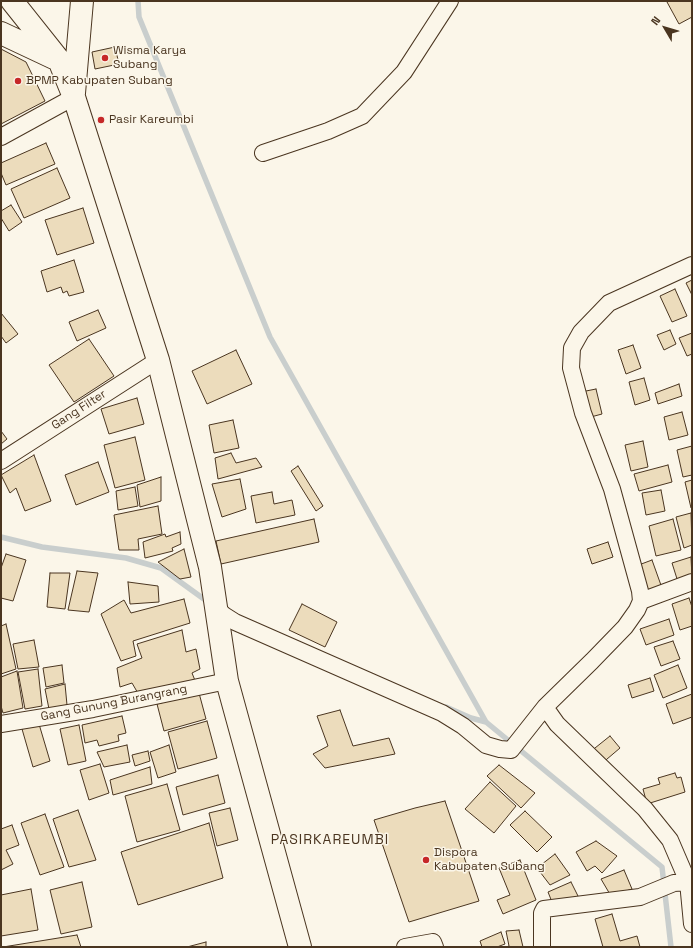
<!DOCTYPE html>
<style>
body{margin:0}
#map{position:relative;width:693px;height:948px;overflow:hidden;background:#fbf6e9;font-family:"Space Grotesk",sans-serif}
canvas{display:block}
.frame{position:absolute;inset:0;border:2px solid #4a3520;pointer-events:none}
.north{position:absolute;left:645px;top:8px;width:40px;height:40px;-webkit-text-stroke:3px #fbf6e9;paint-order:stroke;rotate:308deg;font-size:11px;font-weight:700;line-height:16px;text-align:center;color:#4a3520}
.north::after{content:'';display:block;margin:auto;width:14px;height:18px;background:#4a3520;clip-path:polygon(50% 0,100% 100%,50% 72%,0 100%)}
</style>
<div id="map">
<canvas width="693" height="948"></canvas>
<div class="frame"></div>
<div class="north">N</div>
</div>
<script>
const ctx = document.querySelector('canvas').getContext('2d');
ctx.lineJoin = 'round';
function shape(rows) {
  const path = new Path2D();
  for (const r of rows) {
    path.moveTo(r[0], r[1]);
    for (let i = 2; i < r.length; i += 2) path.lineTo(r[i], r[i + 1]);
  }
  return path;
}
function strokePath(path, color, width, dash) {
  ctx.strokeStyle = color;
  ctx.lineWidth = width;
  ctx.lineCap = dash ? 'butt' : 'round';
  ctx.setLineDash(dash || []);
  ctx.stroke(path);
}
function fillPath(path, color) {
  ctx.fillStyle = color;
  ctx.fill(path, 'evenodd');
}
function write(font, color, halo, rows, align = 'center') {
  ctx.font = font + ' "Space Grotesk",sans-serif';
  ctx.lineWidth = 3;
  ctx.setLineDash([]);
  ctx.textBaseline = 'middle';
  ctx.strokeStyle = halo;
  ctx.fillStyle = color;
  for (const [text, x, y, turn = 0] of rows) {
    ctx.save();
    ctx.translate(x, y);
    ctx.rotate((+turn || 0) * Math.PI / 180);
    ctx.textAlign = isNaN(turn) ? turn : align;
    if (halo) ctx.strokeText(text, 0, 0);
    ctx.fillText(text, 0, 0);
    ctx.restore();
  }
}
const stream = shape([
 [138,1,139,17,270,337,486,722,662,867,671,947],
 [1,537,42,547,126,558,161,568,208,602],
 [446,707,471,718,486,722]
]);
const building = shape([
 [669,1,692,1,692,17,679,24,667,2,669,1],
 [115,47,119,64,95,69,92,52,115,47],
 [1,49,26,62,45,101,1,124,1,49],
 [46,143,55,164,6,185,1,173,1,163,46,143],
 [57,168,70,198,24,218,11,189,57,168],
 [11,205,22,222,9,231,1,218,1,211,11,205],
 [83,208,94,243,57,255,45,220,83,208],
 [74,260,84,292,69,296,67,291,63,293,61,287,47,292,41,271,74,260],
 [692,280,692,295,686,283,692,280],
 [675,289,687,316,672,322,660,296,675,289],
 [98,310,106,328,77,341,69,322,98,310],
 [1,313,18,334,6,343,1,336,1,313],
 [670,330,676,344,664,350,657,335,670,330],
 [692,333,692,354,687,356,679,338,692,333],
 [89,339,114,376,74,402,49,365,89,339],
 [633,345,641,368,626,374,618,350,633,345],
 [236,350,252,384,207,404,192,371,236,350],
 [644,378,650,400,635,405,629,382,644,378],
 [679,384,682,396,658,404,655,393,679,384],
 [596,389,602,414,587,418,581,392,596,389],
 [137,398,144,424,109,434,101,409,137,398],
 [682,412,688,435,669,440,664,417,682,412],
 [233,420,239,448,214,453,209,425,233,420],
 [1,431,7,439,1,444,1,431],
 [135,437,145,480,115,488,104,445,135,437],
 [643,441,648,467,631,471,625,445,643,441],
 [692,446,692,475,683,477,677,450,692,446],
 [231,453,236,463,256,458,262,467,218,479,215,458,231,453],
 [34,455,51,501,25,511,16,488,10,493,1,475,34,455],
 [98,462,109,492,76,505,65,475,98,462],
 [668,465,672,482,639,491,634,474,668,465],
 [298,466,323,506,316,511,291,471,298,466],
 [161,477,161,501,140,507,137,485,161,477],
 [240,479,246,509,222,517,212,484,240,479],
 [692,480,692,508,691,508,685,482,692,480],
 [135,487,138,506,118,510,116,491,135,487],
 [661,490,665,511,646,515,642,493,661,490],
 [272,492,274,504,292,500,295,515,256,523,251,496,272,492],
 [158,506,162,534,138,539,139,550,119,550,114,515,158,506],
 [691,513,692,545,684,548,676,517,691,513],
 [314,519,319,542,221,564,216,541,314,519],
 [673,519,681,550,656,556,649,526,673,519],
 [180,532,181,544,172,548,173,551,145,558,143,542,165,534,166,537,180,532],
 [608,542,613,557,592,564,587,549,608,542],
 [184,549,191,577,180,579,158,562,184,549],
 [6,554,26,560,13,601,1,598,1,568,6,554],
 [691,557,692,578,678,582,672,563,691,557],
 [652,560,662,588,645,594,636,566,652,560],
 [77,571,98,573,89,612,68,610,77,571],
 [50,573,70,573,65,609,47,607,50,573],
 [128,582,158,586,159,602,130,604,128,582],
 [689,598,692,607,692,626,680,630,672,604,689,598],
 [184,599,190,623,133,641,136,656,121,661,101,614,124,600,131,613,184,599],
 [302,604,337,622,325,647,289,630,302,604],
 [669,619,674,635,646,645,640,629,669,619],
 [6,624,16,669,1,674,1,626,6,624],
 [182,630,186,652,196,649,200,669,192,673,196,683,139,695,132,683,120,687,117,668,142,658,137,644,182,630],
 [34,640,39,667,18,669,13,644,34,640],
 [673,641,680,659,661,666,654,647,673,641],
 [62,665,64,683,46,687,43,668,62,665],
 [678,665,687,688,663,698,654,675,678,665],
 [38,669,42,706,25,709,18,672,38,669],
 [17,671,23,708,3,713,1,706,1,677,17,671],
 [650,678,654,691,632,698,628,685,650,678],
 [65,684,67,705,49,709,45,689,65,684],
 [199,693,206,719,164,731,157,704,199,693],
 [692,694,692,717,673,724,666,704,692,694],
 [340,710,353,746,389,738,395,754,325,768,313,754,328,746,317,716,340,710],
 [122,716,126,733,118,735,119,741,99,746,97,740,85,743,82,725,122,716],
 [207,721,217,758,178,769,168,732,207,721],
 [39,724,50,761,33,767,22,729,39,724],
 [79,725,86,761,68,765,60,729,79,725],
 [610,736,620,748,600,765,590,752,610,736],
 [127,745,130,762,104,767,97,752,127,745],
 [169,745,176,772,158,778,150,752,169,745],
 [148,751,150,761,135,766,132,755,148,751],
 [100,764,109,793,89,800,80,770,100,764],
 [499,765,535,793,521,808,487,776,499,765],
 [150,767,152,784,113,795,110,780,150,767],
 [675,773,677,778,681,777,685,792,647,804,643,789,660,784,658,778,675,773],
 [218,775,225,803,183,815,176,787,218,775],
 [490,782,516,806,494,833,465,809,490,782],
 [167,784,180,830,137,842,125,796,167,784],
 [445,801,479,901,409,922,374,820,415,808,445,801],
 [230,808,238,840,217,846,209,813,230,808],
 [78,810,96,860,69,867,53,819,78,810],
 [525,811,552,837,537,852,510,825,525,811],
 [45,814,64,867,40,875,21,823,45,814],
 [209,823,223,878,138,905,121,852,209,823],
 [12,825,19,845,6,850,13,864,1,870,1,829,12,825],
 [596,841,617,856,602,873,595,866,587,871,576,852,596,841],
 [555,854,570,875,550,885,537,868,555,854],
 [520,860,536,900,503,914,497,900,510,895,499,868,520,860],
 [624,870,632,889,611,896,601,879,624,870],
 [82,882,92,927,61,934,50,890,82,882],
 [571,882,578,896,554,907,548,892,571,882],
 [31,889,38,930,1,936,1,895,31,889],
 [612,914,620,941,637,936,640,947,603,947,595,919,612,914],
 [519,930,523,947,507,947,509,946,506,931,519,930],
 [501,932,505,944,497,947,482,947,480,941,501,932],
 [77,935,81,947,3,947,77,935],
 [206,942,206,947,187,947,206,942]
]);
const street = shape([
 [1,137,74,97],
 [263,153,328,131,362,116,404,72,450,1],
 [1,461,158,360],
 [641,601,692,582],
 [216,608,224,615,235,622,442,713,463,726,486,745,500,749,511,750,545,707,592,661,625,627,637,610,641,601,640,591,612,489,583,413,571,368,572,348,581,332,609,303,692,265],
 [545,707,557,724,645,809,670,840,688,882,692,924],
 [1,724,93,709,227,681],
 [405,947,433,942,435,947],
 [542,947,542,913,544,909,640,897,674,883,688,882]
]);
const primary = shape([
 [12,1,59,60,74,97,158,360,210,567,227,681,300,947],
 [1,33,54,58],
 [74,93,82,1]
]);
const markers = [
 [105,58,4,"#c62828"],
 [18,81,4,"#c62828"],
 [101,120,4,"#c62828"],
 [426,860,4,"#c62828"]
];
const poiNames = [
 ["Wisma Karya",113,51],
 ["Subang",113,65],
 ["BPMP Kabupaten Subang",26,81],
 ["Pasir Kareumbi",109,120],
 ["Dispora",434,853],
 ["Kabupaten Subang",434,867]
];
const streetNames = [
 ["Gang Filter",79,410,-33],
 ["Gang Gunung Burangrang",114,703,-11]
];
const quarterNames = [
 ["PASIRKAREUMBI",330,840]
];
strokePath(stream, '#c9cecd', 5.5);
fillPath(building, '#ecdcbc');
strokePath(building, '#4a3520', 1);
strokePath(street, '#4a3520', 18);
strokePath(primary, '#4a3520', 24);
strokePath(street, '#fbf6e9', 16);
strokePath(primary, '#fbf6e9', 22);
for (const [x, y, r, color] of markers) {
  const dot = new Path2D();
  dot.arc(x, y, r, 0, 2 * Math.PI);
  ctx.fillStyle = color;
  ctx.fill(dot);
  strokePath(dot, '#fbf6e9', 1.5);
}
write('12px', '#4a3520', '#fbf6e9', poiNames, 'left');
write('12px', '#4a3520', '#fbf6e9', streetNames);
ctx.letterSpacing = '1px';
write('14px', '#4a3520', '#fbf6e9', quarterNames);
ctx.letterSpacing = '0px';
</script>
